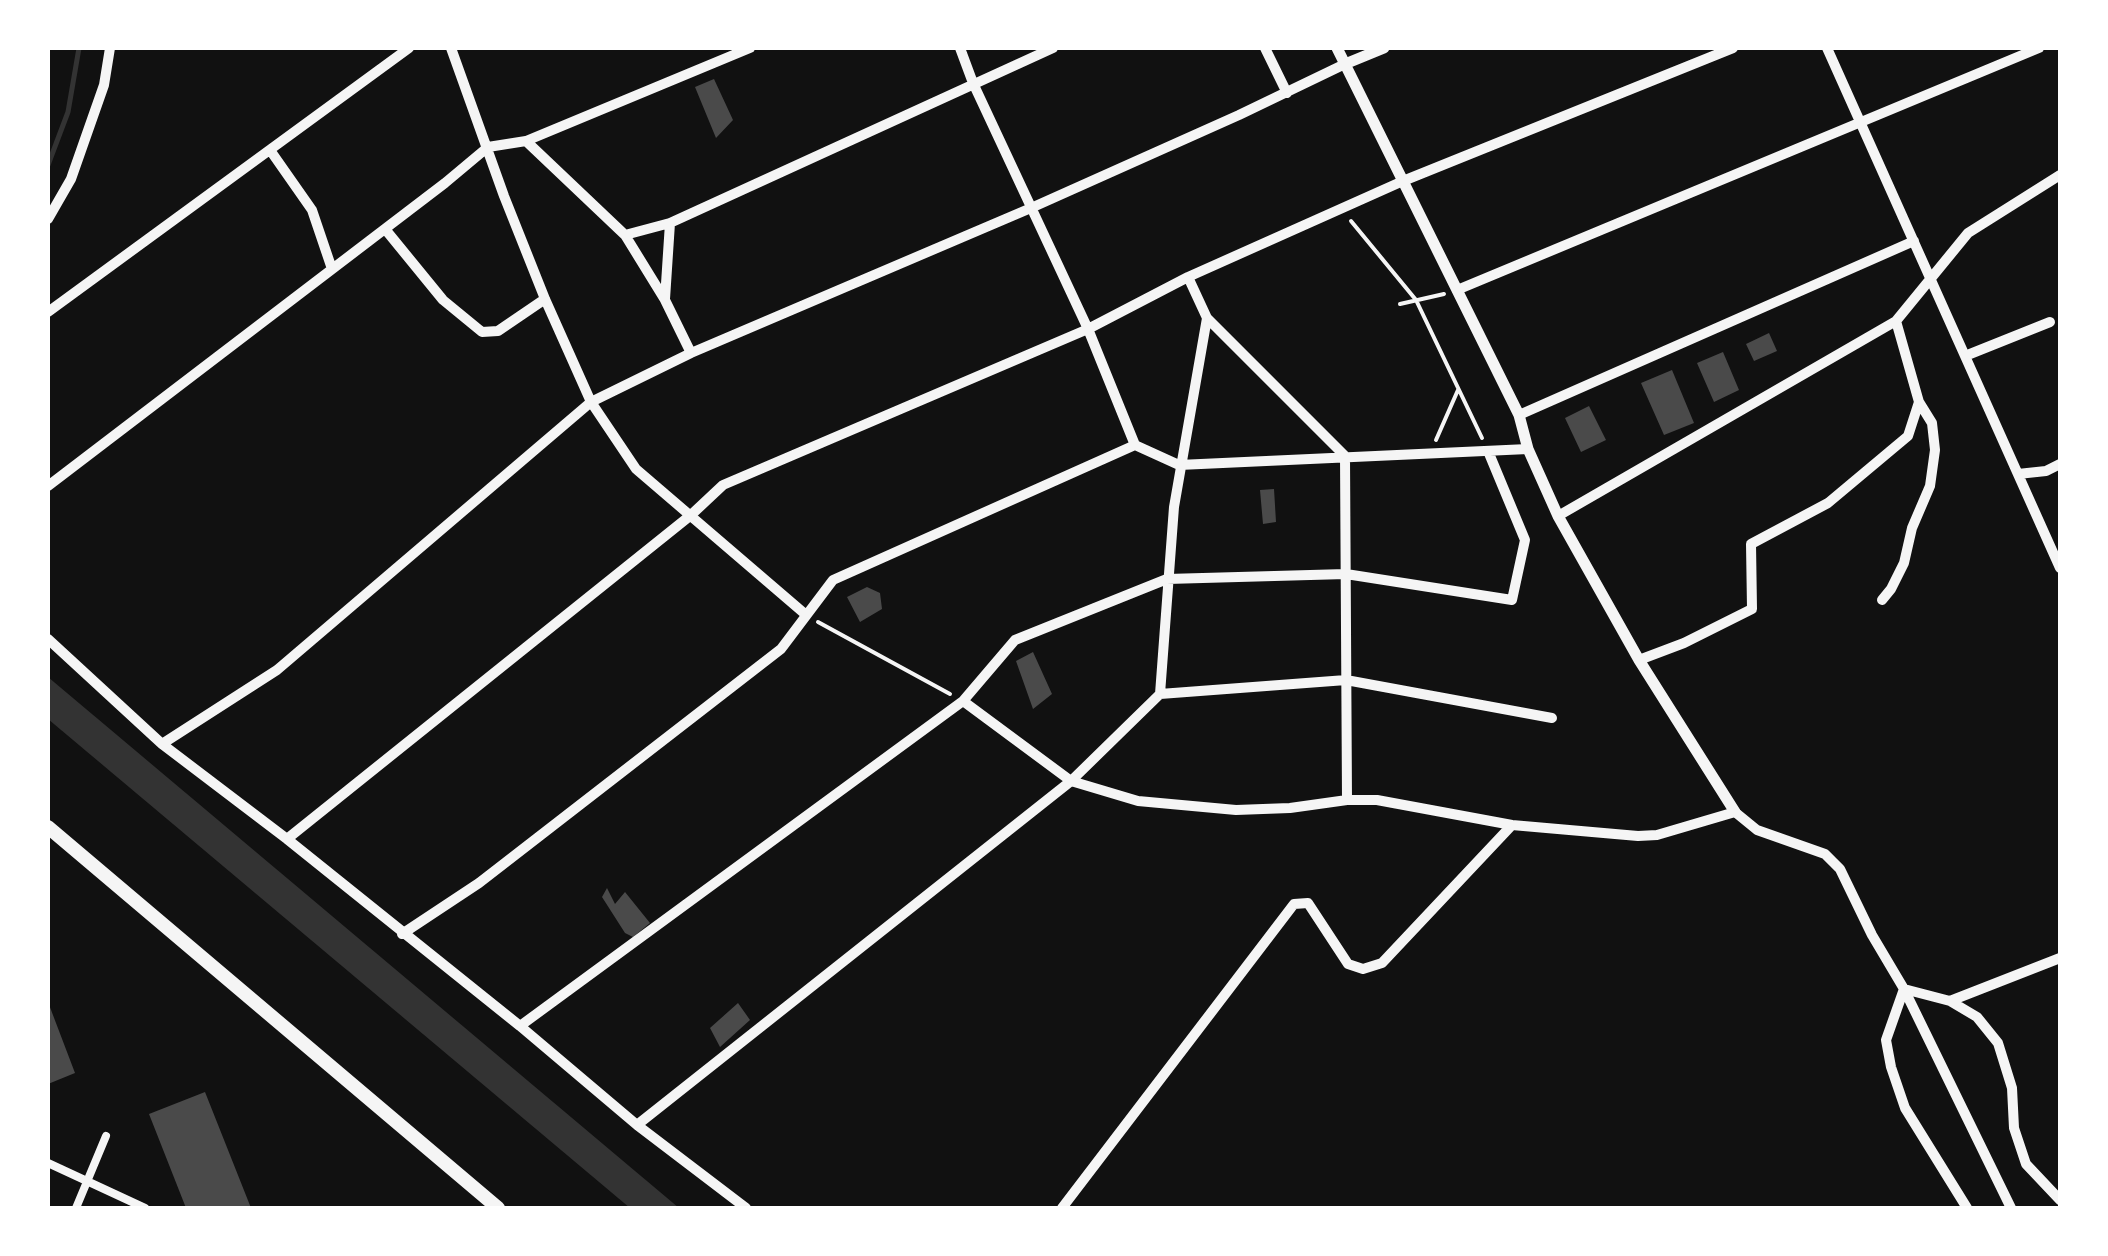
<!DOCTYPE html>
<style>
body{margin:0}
#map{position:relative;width:2108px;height:1256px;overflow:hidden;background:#111;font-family:"Fira Sans",sans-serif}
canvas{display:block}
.frame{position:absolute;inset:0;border:50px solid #fff;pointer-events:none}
</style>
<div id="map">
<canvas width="2108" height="1256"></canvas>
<div class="frame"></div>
</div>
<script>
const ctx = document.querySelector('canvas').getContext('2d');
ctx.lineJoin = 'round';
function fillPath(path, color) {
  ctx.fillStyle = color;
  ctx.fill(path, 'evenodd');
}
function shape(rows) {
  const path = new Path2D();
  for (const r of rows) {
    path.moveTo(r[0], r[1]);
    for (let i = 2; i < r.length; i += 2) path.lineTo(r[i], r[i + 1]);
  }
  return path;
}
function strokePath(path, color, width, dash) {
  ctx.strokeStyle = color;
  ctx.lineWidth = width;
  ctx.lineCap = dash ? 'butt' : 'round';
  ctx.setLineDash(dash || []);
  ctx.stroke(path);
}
const water = shape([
 [48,677,679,1208,630,1208,48,719]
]);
const stream = shape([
 [48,165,68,112,79,48]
]);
const building = shape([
 [714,79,733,120,716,138,695,87],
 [1769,333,1777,351,1754,361,1746,344],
 [1723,352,1739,390,1714,402,1697,363],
 [1672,370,1694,423,1664,435,1641,383],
 [1589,406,1606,440,1581,452,1565,418],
 [1274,489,1276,522,1263,524,1260,490],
 [867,587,880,593,882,609,860,622,847,597],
 [1033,652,1052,694,1033,709,1016,661],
 [607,888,615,904,625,892,650,923,633,937,625,933,602,897],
 [48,1002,75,1073,48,1084],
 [738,1003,750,1020,720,1047,710,1028],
 [205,1092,251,1208,186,1208,149,1114]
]);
const path = shape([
 [1351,221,1416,300,1482,438],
 [1400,304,1444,294],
 [1436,440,1458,390],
 [818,622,950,694]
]);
const pedestrian = shape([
 [48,1163,145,1208],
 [76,1208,106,1136]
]);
const minor = shape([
 [451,48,504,196,545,299,591,402,636,469,805,614],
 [960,48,973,83,1088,329,1135,445],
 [1265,48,1287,93],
 [1827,48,2060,568],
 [526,141,625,235,665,300,691,353],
 [270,150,312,210,332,269],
 [48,219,71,179,104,85,110,48],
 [385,229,443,300,482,332,498,331,545,299],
 [625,235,670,223,1053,48],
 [1457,290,2039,48],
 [665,299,670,223],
 [48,312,409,48],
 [1207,318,1345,456,1347,800],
 [1965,356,2050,322],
 [1519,415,1914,241],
 [2018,474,2046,471,2060,464],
 [48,486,445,183,488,147,526,141,750,48],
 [1558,516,1896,321,1968,233,2060,175],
 [1882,600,1891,589,1904,563,1912,528,1930,486,1935,450,1932,423,1919,402],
 [48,639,162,744,287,839,520,1026,637,1125,746,1208],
 [1639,660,1684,643,1752,609,1751,544,1828,503,1908,436,1919,402,1896,321],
 [1160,694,1346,680,1552,718],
 [963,701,1071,781,1138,801,1236,810,1290,808,1347,800,1377,800,1512,825,1638,836,1657,835,1735,812,1757,830,1825,854,1840,869,1872,935,1904,989,2011,1208],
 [162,744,277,670,591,402,691,353,1031,208,1239,115,1345,64],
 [287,839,691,515,723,485,1088,329,1188,277,1403,181,1733,48],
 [402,934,479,883,781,649,833,580,1135,445,1179,465,1528,449],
 [1904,989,1950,1001,1977,1017,1998,1043,2012,1088,2014,1128,2026,1164,2060,1200],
 [1904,989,1886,1040,1891,1067,1905,1108,1967,1208],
 [1950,1001,2060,958],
 [520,1026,963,701,1015,640,1167,579,1346,574,1512,600,1525,540,1488,451],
 [637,1125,1071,781,1160,694,1174,507,1207,318,1188,277],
 [1062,1208,1294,904,1308,903,1348,964,1363,969,1382,963,1512,825]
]);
const tertiary = shape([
 [1337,48,1519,415,1528,449,1558,516,1639,660,1735,812],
 [1345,64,1384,48]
]);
const secondary = shape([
 [48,827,498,1208]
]);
fillPath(water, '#333');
strokePath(stream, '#333', 5);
fillPath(building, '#4a4a4a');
strokePath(path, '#f5f5f5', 4);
strokePath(pedestrian, '#f5f5f5', 8);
strokePath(minor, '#f5f5f5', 10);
strokePath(tertiary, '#f5f5f5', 11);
strokePath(secondary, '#f5f5f5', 14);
</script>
